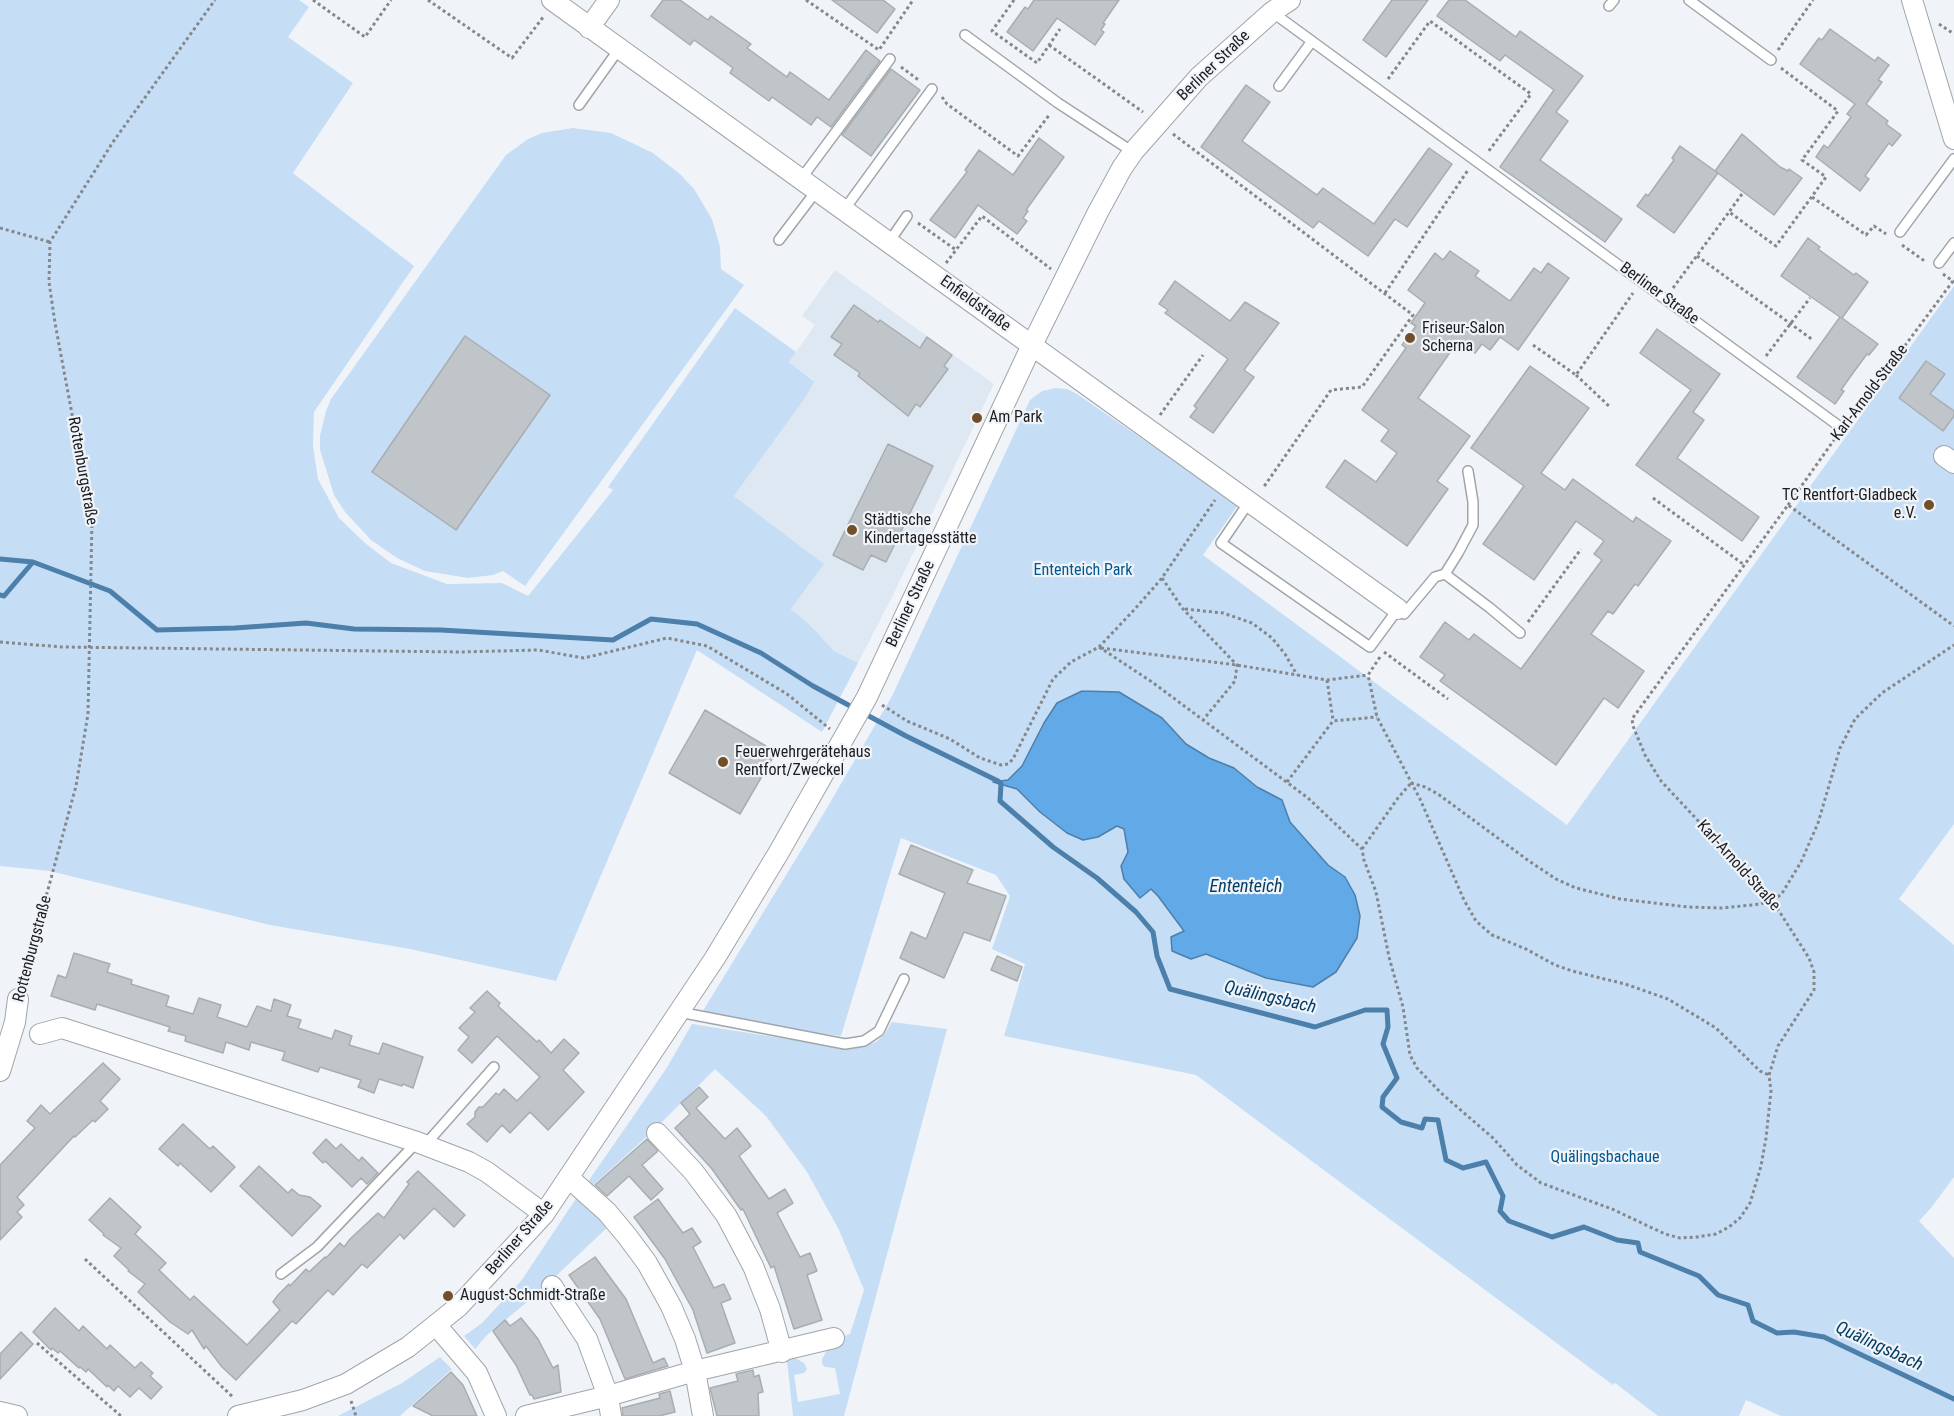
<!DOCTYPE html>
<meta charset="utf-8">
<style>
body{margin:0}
canvas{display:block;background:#f0f4f9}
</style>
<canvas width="1954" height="1416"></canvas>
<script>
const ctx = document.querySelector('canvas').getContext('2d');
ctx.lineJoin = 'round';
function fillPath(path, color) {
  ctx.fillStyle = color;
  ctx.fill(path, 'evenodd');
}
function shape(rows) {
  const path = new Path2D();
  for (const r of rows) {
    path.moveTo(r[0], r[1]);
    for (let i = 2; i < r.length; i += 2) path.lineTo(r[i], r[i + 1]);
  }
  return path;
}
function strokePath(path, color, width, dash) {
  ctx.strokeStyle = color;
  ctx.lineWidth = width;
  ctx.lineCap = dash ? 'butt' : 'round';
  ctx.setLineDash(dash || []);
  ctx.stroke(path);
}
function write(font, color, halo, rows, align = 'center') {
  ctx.font = font + ' "Roboto Condensed",sans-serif';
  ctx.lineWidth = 4.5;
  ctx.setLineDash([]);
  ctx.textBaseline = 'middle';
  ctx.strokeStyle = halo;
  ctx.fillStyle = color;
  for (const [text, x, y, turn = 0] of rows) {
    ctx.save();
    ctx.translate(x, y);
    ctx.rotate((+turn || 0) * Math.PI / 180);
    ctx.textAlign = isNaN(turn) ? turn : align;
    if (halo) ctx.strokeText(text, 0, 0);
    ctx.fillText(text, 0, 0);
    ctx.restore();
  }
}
const built = shape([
 [835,270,994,384,892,597,858,663,834,651,811,626,791,609,824,564,734,496,807,394,814,380,789,362,815,325,802,316]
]);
const green = shape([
 [0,0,299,0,309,7,288,37,353,83,293,173,414,266,314,412,313,446,318,479,339,518,365,543,391,563,447,584,502,583,528,596,613,490,608,487,735,308,796,352,789,362,814,381,807,395,734,496,824,564,791,609,811,626,834,651,858,663,822,732,697,650,556,981,410,949,270,925,50,871,0,866],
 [573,128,611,133,653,153,680,174,694,189,712,219,720,247,721,269,744,285,525,586,503,571,493,575,468,578,425,571,397,558,371,540,345,512,334,495,320,450,320,436,326,411,331,399,506,155,528,139,542,133],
 [1954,286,1954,824,1899,899,1954,945,1954,1177,1931,1208,1919,1221,1954,1258,1954,1416,1781,1416,1746,1400,1739,1416,1658,1416,1615,1383,1613,1385,1196,1075,1004,1036,1025,964,992,949,1010,896,996,875,901,838,841,1036,761,1026,701,1014,824,813,892,696,1030,400,1042,391,1056,388,1067,389,1077,394,1238,505,1203,555,1567,825],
 [1119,692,1162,718,1186,744,1209,758,1234,768,1257,787,1282,800,1290,822,1328,865,1345,877,1355,895,1360,916,1266,978,1226,963,1171,937,1185,931,1158,896,1151,889,1140,898,1121,866,1128,852,1124,829,1117,826,1098,837,1067,833,1040,812,1017,789,998,781,1008,780,1022,766,1044,723,1058,703],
 [892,1022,947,1029,844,1416,793,1416,787,1360,795,1358,804,1363,807,1369,804,1373,794,1375,798,1402,840,1394,835,1368,825,1367,822,1364,822,1359,827,1350,843,1344,841,1337,850,1334,864,1290,839,1230,807,1172,766,1116,715,1069,654,1130,591,1187,587,1183,666,1069,692,1024,838,1047,864,1046,876,1042,884,1035],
 [581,1191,611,1224,538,1293,486,1336,475,1349,464,1336,482,1323,521,1281],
 [440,1357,452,1369,400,1416,338,1416,402,1383]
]);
const water = shape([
 [1082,691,1119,692,1162,718,1186,744,1209,758,1234,768,1257,787,1282,800,1290,822,1328,865,1345,877,1355,895,1360,916,1357,938,1336,972,1313,987,1266,978,1206,954,1191,959,1172,951,1171,937,1184,931,1158,896,1151,889,1140,898,1124,879,1121,866,1128,852,1124,829,1117,826,1098,837,1083,840,1067,833,1040,812,1017,789,993,782,1008,780,1022,766,1044,723,1057,703,1082,691]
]);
const stream = shape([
 [0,559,33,562],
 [0,595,4,596,33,562,110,591,157,630,235,628,306,623,354,629,441,630,613,640,651,619,697,624,761,653,813,686,906,736,998,781,1001,784,1000,801,1053,847,1097,878,1136,912,1153,932,1157,956,1170,989,1315,1027,1365,1010,1387,1010,1388,1027,1383,1044,1397,1078,1383,1097,1382,1107,1401,1122,1422,1128,1425,1119,1438,1120,1446,1160,1463,1168,1486,1162,1503,1196,1500,1211,1509,1221,1552,1237,1584,1227,1617,1240,1638,1243,1640,1252,1699,1276,1718,1295,1748,1305,1753,1321,1777,1333,1794,1332,1824,1337,1954,1399]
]);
const building = shape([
 [663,0,680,0,708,20,711,16,751,44,747,48,787,77,790,72,829,100,866,50,880,61,831,127,817,117,811,125,772,97,769,101,730,73,733,68,694,40,690,45,651,16,663,0],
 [832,0,883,0,895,9,877,33,832,0],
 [1034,0,1119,0,1103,23,1105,24,1101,30,1104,32,1095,45,1057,18,1033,51,1007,32,1025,7,1028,9,1034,0],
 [1392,0,1428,0,1386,57,1363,40,1392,0],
 [1449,0,1465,0,1516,37,1520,31,1583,76,1556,112,1568,121,1540,160,1622,219,1605,242,1500,167,1554,90,1505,55,1500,61,1437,16,1449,0],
 [1830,29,1875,61,1878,57,1889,65,1878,80,1882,82,1866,104,1888,121,1886,124,1901,135,1892,146,1889,143,1870,169,1865,176,1869,179,1860,191,1816,157,1824,145,1828,148,1851,117,1847,114,1855,104,1800,64,1819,38,1822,40,1830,29],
 [891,69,920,90,871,156,842,135,891,69],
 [1246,85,1270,102,1242,141,1317,195,1323,188,1374,224,1429,148,1452,164,1407,227,1395,219,1368,256,1319,221,1313,228,1201,147,1246,85],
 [1742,134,1780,167,1788,171,1789,169,1802,178,1774,215,1715,171,1742,134],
 [1039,138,1064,157,1026,210,1028,211,1023,218,1027,221,1017,234,978,205,955,238,930,220,967,172,965,170,979,150,1013,175,1039,138],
 [1680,146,1718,173,1674,233,1637,206,1646,194,1648,196,1674,160,1672,158,1680,146],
 [1808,238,1820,247,1818,249,1854,275,1856,273,1868,282,1842,318,1878,344,1869,355,1867,354,1853,373,1841,390,1844,391,1835,404,1797,377,1840,317,1781,276,1808,238],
 [1450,251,1479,271,1475,276,1510,301,1534,268,1541,273,1548,263,1569,278,1518,350,1500,337,1490,350,1482,344,1475,353,1458,341,1418,398,1470,436,1437,481,1448,489,1407,546,1326,487,1345,460,1376,482,1397,453,1381,441,1389,430,1362,410,1406,348,1402,345,1416,326,1411,323,1425,303,1408,290,1435,253,1443,260,1450,251],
 [1175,281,1230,321,1245,302,1279,323,1244,370,1254,377,1213,433,1190,417,1197,408,1194,406,1228,359,1165,313,1168,310,1159,304,1175,281],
 [854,305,878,322,880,320,920,348,927,337,952,355,944,366,948,369,920,407,916,404,908,416,858,376,860,373,834,355,842,344,831,337,854,305],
 [1657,329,1720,374,1693,412,1704,420,1677,458,1759,517,1742,541,1636,465,1691,390,1640,353,1657,329],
 [465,336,550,395,456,530,372,472,465,336],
 [1926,361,1945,374,1930,394,1954,411,1954,416,1943,431,1899,398,1926,361],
 [1530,366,1589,408,1541,473,1565,490,1573,479,1633,522,1636,517,1671,541,1638,586,1635,584,1613,614,1608,611,1591,634,1644,671,1618,708,1604,698,1556,765,1440,681,1445,675,1420,657,1445,622,1469,640,1474,634,1521,669,1602,560,1594,554,1604,541,1576,521,1534,580,1483,544,1524,486,1471,448,1530,366],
 [888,444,933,466,886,562,871,555,863,570,833,555,888,444],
 [705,710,776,752,740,814,669,773,705,710],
 [911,845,973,870,967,883,1006,896,990,941,964,932,944,978,900,958,911,932,926,939,945,893,899,874,911,845],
 [74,953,110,964,107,972,132,980,131,984,169,996,166,1006,193,1014,199,998,221,1005,217,1017,247,1027,257,1006,271,1011,274,999,291,1005,287,1016,301,1020,298,1028,332,1039,335,1030,352,1036,349,1045,379,1054,383,1043,423,1057,413,1088,403,1084,402,1086,379,1079,374,1093,358,1087,361,1080,320,1067,318,1072,282,1060,285,1052,251,1042,249,1050,226,1042,223,1053,185,1041,186,1036,168,1031,170,1027,97,1004,95,1010,51,996,58,975,66,978,74,953],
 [997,956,1022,967,1017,981,991,970,997,956],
 [487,991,500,1003,498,1006,537,1042,539,1040,551,1053,564,1039,579,1053,563,1070,584,1092,548,1130,530,1112,510,1133,502,1125,487,1142,467,1124,475,1117,475,1112,479,1107,483,1107,496,1093,499,1095,504,1089,517,1101,540,1077,497,1036,472,1063,458,1050,469,1037,459,1028,475,1012,470,1008,487,991],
 [103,1063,120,1079,100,1101,108,1109,95,1122,93,1120,75,1137,74,1136,17,1197,24,1205,17,1212,22,1217,0,1240,0,1165,35,1128,27,1121,41,1105,50,1114,103,1063],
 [699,1087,708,1097,696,1108,725,1139,737,1128,751,1146,739,1156,769,1199,785,1189,793,1203,777,1213,800,1257,810,1253,817,1271,807,1275,822,1320,794,1329,774,1266,771,1268,743,1209,741,1210,712,1169,675,1128,690,1114,681,1103,699,1087],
 [183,1124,210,1149,213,1146,235,1167,211,1192,180,1163,178,1166,159,1149,183,1124],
 [326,1139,336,1149,341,1144,359,1161,362,1157,378,1173,367,1184,361,1178,352,1187,325,1161,323,1163,313,1153,326,1139],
 [647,1139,658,1151,642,1165,663,1189,651,1200,629,1176,607,1196,595,1185,647,1139],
 [259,1166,288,1193,292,1189,299,1195,310,1197,321,1206,292,1236,240,1186,259,1166],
 [418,1171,465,1215,454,1227,434,1208,404,1239,400,1234,367,1268,362,1264,333,1295,328,1290,296,1324,292,1321,236,1380,222,1367,206,1346,204,1349,192,1330,188,1334,170,1322,138,1292,145,1284,128,1271,129,1270,114,1256,121,1248,103,1235,104,1234,89,1220,110,1198,141,1227,135,1234,166,1263,159,1270,190,1300,194,1296,247,1345,280,1310,273,1302,278,1295,289,1284,290,1286,306,1269,309,1272,325,1257,326,1258,340,1243,344,1247,350,1239,378,1213,384,1218,409,1184,407,1182,418,1171],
 [658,1199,683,1233,692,1228,701,1242,693,1247,714,1288,724,1284,731,1299,721,1303,735,1343,707,1353,693,1310,677,1281,665,1259,634,1217,658,1199],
 [595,1257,626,1299,653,1363,664,1358,668,1366,625,1379,600,1319,569,1275,595,1257],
 [55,1308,79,1331,83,1326,107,1349,110,1345,135,1368,141,1362,153,1373,150,1376,162,1387,151,1399,139,1388,130,1397,118,1386,114,1391,108,1385,107,1387,88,1369,86,1372,80,1367,79,1368,60,1351,58,1353,52,1348,51,1350,33,1332,55,1308],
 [521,1318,538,1339,553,1368,558,1365,561,1392,534,1399,532,1395,530,1395,516,1365,493,1331,505,1320,510,1326,521,1318],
 [21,1332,33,1344,0,1379,0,1354,21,1332],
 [753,1370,754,1377,759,1375,763,1392,758,1393,759,1416,717,1416,710,1388,738,1381,736,1374,753,1370],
 [451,1372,463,1385,477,1416,433,1416,413,1406,451,1372],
 [670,1391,675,1412,659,1416,623,1416,622,1408,660,1398,659,1394,670,1391]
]);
const path = shape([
 [313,0,365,37,391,0],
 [428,0,512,58,544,16],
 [806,0,879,50,913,0],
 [1014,0,992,31,1037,63,1060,29],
 [1939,24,1954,34],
 [1049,45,1143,112],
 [1778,50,1813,0],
 [901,67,920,81],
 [1388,79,1430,21,1531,94,1488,152],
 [942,97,947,104,1018,156,1050,114],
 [1173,134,1413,315,1362,387,1331,390,1263,488],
 [1742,194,1729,212,1776,246,1826,177,1802,160,1838,111,1781,68],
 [1812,197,1866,235,1874,226,1886,234],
 [918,223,956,250],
 [0,228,50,242],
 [1902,245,1926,262],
 [1697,256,1813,340],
 [946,263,982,216,1051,269],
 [1673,288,1729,212],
 [1385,293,1468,170],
 [1533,345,1576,375,1633,293],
 [1766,356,1810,298],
 [1576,375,1610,407],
 [1160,415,1203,355],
 [1851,418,1953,281,1943,274],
 [1653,498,1743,564],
 [1788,505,1834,440],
 [1162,578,1183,609,1237,665,1235,681,1203,720],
 [1185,609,1223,613,1252,623,1272,638,1285,654,1297,675],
 [1528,622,1581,549],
 [0,642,62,647,460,652,538,650,584,658,667,638,707,646,787,694,830,729],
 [1099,647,1152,682,1308,798,1362,849,1364,860,1376,892,1389,957,1403,1007,1410,1055,1417,1068,1441,1093,1493,1138,1517,1165,1541,1183,1612,1209,1665,1234,1680,1238,1697,1237,1716,1234,1729,1227,1740,1218,1750,1203,1761,1166,1766,1138,1771,1091,1769,1075,1778,1046,1814,990,1814,972,1809,958,1772,900,1661,781,1645,755,1633,726,1632,719,1788,505,1954,626],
 [1101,648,1237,665,1327,680,1368,675],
 [1384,652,1448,699],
 [1380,657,1368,675,1377,717,1420,799,1464,900,1476,921,1492,935,1526,949,1555,965,1572,971,1625,984,1668,999,1716,1028,1760,1071,1769,1075],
 [1327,680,1333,720],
 [882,705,907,721,950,739,980,758,1001,765,1008,764,1013,759,1053,679,1071,662,1099,647,1134,610,1162,578,1215,500],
 [1287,782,1333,721,1377,717],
 [1411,783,1425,787,1438,794,1529,861,1556,879,1576,888,1620,899,1688,907,1722,908,1761,904,1781,895,1801,862,1818,823,1840,748,1855,719,1882,693,1954,645],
 [1362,849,1398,798,1411,783],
 [23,982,76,786,88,714,92,521,55,323,49,282,50,242,113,142,215,0],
 [85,1259,234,1398],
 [37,1343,121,1416],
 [351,1401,356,1416]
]);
const lane = shape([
 [1689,0,1771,60],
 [1609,6,1614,0],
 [1272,12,1843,429],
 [965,35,1058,103,1133,152],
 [1279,86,1312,41],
 [579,105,619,49],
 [801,179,890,59],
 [844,210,932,89],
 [1900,232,1954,159],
 [779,240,817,190],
 [889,242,907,216],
 [1939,263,1954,243],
 [1249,502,1221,543,1370,647,1398,609,1404,614,1435,577,1445,574,1458,553,1473,525,1473,502,1468,471],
 [1445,574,1490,608,1520,633],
 [679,1012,845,1044,864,1041,879,1031,904,979],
 [425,1145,494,1067],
 [281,1274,317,1247,417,1142]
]);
const street = shape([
 [552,0,1398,609],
 [1912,0,1954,139],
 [589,28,609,0],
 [1944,456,1954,463],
 [40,1034,62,1028,417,1142,469,1162,487,1172,544,1214],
 [0,1071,15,1022,18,999],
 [657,1133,693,1171,726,1215,753,1266,770,1309,782,1352],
 [569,1178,607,1212,627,1236,647,1263,671,1306,685,1339,695,1371,703,1416],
 [552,1286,587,1339,608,1396,611,1416],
 [436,1325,477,1373,496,1416],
 [0,1412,17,1416],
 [238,1416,303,1400,346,1384,408,1347,458,1307,544,1214,715,958,779,852,867,697,1032,345,1098,212,1122,168,1133,152,1199,77,1272,12,1290,0],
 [526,1416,608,1396,695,1371,834,1338]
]);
const markers = [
 [1410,338,6,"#724f28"],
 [977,418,6,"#724f28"],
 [1929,505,6,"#724f28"],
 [852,530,6,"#724f28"],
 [723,762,6,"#724f28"],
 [448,1296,6,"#724f28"]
];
const streetNames = [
 ["Berliner Straße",1214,66,-44],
 ["Berliner Straße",1659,294,36],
 ["Enfieldstraße",975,304,36],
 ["Karl-Arnold-Straße",1870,393,-53],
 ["Rottenburgstraße",82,471,80],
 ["Berliner Straße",911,604,-65],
 ["Karl-Arnold-Straße",1738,866,48],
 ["Rottenburgstraße",33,949,-75],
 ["Berliner Straße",520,1238,-49]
];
const poiNames = [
 ["Friseur-Salon",1422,329],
 ["Scherna",1422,347],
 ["Am Park",989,418],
 ["TC Rentfort-Gladbeck",1917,496,"right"],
 ["e.V.",1917,514,"right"],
 ["Städtische",864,521],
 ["Kindertagesstätte",864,539],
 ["Feuerwehrgerätehaus",735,753],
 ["Rentfort/Zweckel",735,771],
 ["August-Schmidt-Straße",460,1296]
];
const parkNames = [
 ["Ententeich Park",1083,571],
 ["Quälingsbachaue",1605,1158]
];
const waterNames = [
 ["Ententeich",1246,887],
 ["Quälingsbach",1270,998,13],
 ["Quälingsbach",1879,1347,25]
];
fillPath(built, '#dee8f2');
fillPath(green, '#c5def6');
fillPath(water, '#62a9e7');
strokePath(water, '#4d7fab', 1.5);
strokePath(stream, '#4d7fab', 5);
fillPath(building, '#c0c5c9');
strokePath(building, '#a9adb1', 1.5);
strokePath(lane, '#a1a5a9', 12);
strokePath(street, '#a1a5a9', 22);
strokePath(path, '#85888b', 3, [3, 3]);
strokePath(lane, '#fff', 9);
strokePath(street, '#fff', 20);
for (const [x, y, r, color] of markers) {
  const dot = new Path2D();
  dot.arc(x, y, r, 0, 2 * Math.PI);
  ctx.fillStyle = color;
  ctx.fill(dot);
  strokePath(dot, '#f0f4f9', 2);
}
write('16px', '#1c1d1f', '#f0f4f9', streetNames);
write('16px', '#1c1d1f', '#f0f4f9', poiNames, 'left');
write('16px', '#00568f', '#f0f4f9', parkNames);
write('italic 18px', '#053d65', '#f0f4f9', waterNames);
</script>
